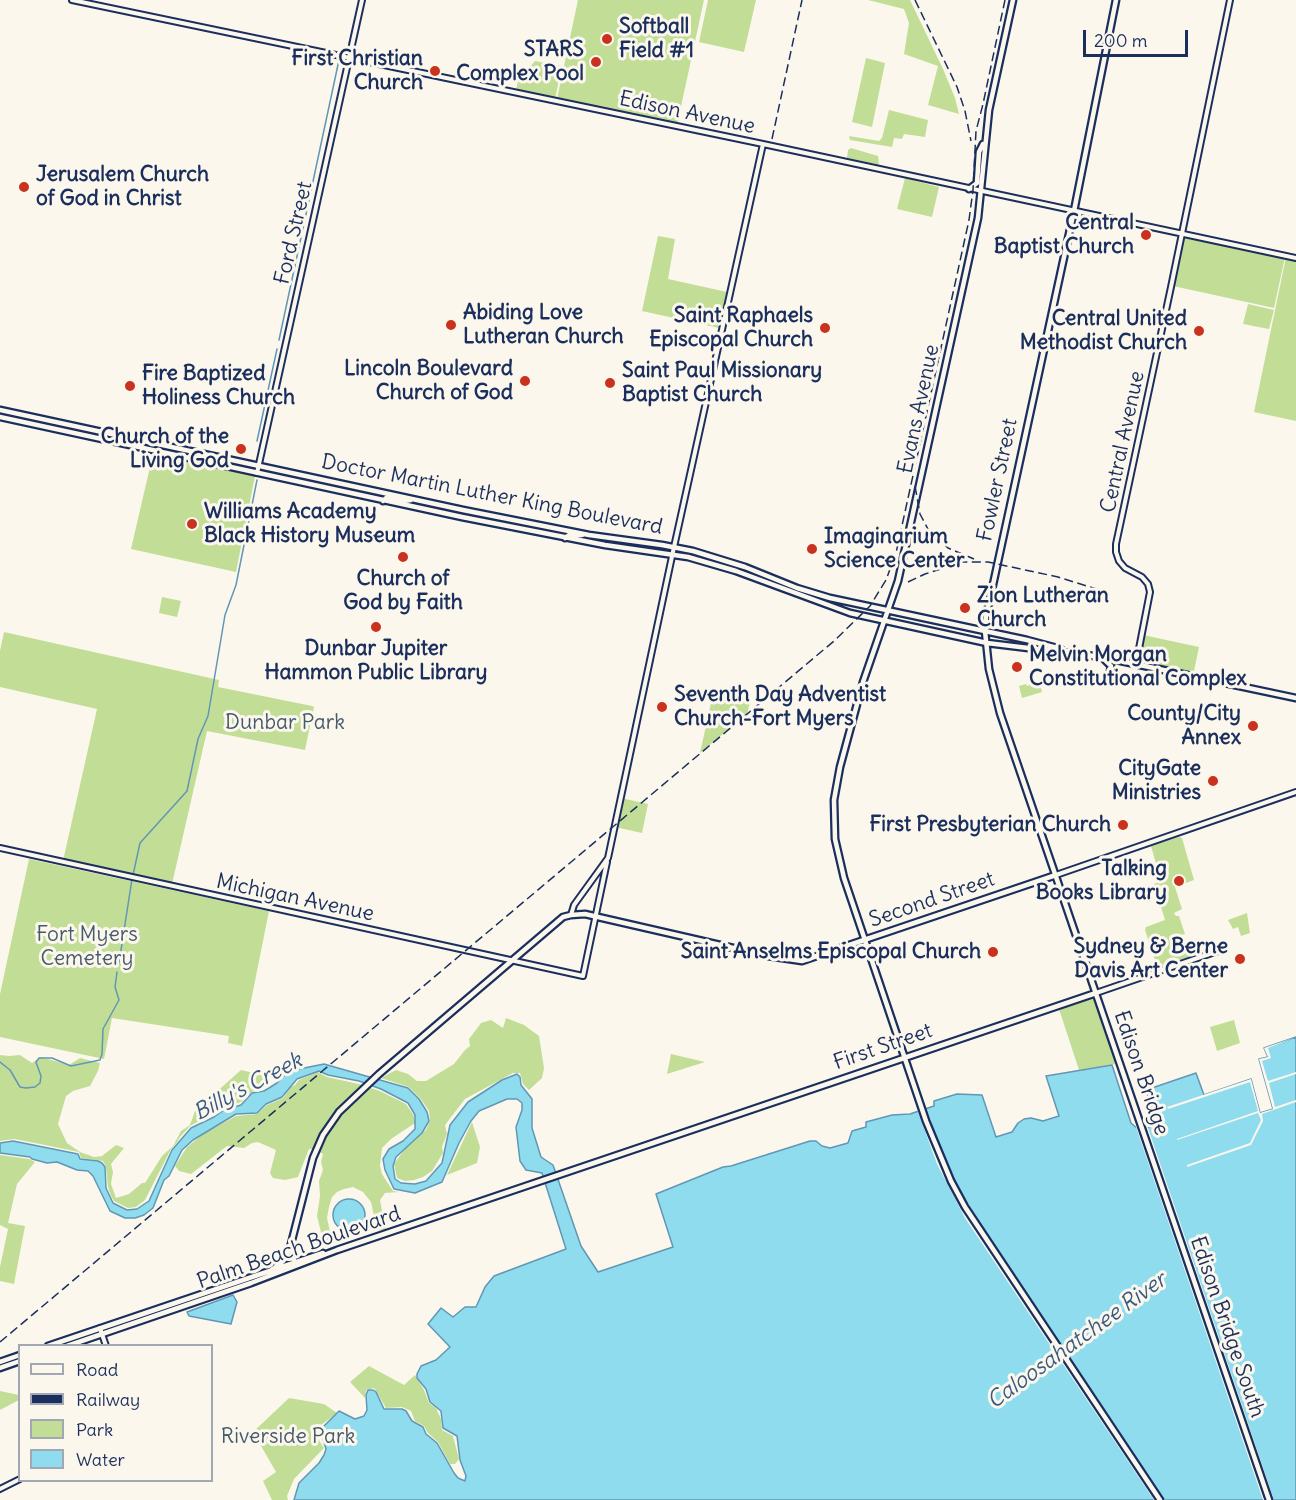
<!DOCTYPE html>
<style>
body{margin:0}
#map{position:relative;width:1296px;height:1500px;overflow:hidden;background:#fbf7ec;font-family:Delius,sans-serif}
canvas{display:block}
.legend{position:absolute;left:18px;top:1344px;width:195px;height:138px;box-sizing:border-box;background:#fbf7ec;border:2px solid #a1a7b3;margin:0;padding:8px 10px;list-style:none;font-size:18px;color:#1b2f5e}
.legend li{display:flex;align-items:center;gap:12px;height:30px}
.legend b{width:30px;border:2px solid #a1a7b3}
.scale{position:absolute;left:1083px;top:30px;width:105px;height:27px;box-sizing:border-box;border:3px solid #1b2f5e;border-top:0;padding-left:8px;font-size:18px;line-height:21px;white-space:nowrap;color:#1b2f5e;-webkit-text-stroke:4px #fbf7ec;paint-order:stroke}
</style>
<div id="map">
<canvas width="1296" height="1500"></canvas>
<ul class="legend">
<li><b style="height:8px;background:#fbf7ec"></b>Road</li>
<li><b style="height:8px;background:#1b2f5e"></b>Railway</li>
<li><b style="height:16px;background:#c2de96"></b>Park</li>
<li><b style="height:16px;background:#8fdcef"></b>Water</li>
</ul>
<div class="scale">200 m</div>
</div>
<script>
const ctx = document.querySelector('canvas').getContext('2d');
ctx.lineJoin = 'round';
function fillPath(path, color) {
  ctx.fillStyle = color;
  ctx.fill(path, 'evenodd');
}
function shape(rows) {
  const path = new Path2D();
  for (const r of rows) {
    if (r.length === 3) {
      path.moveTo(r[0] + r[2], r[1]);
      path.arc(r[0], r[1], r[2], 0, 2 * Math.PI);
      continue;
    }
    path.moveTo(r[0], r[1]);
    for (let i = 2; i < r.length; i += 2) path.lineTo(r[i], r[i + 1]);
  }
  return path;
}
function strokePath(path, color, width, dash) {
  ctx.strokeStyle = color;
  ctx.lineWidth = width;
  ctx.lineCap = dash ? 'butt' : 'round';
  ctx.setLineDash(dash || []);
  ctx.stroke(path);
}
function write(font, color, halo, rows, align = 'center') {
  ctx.font = font + ' Delius,sans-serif';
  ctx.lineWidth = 6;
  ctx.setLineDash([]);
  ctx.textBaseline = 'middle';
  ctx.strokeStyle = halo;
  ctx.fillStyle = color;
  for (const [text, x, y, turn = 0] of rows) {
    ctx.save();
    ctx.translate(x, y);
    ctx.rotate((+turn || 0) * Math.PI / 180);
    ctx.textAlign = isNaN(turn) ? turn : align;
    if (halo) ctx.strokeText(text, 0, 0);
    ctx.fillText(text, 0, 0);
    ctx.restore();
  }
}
const green = shape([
 [578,0,704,0,677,125,557,99],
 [708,0,756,0,744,52,699,42],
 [868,0,910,0,943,69,955,98,959,114,928,105,938,66,904,54,909,23,904,9],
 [866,58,885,63,872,127,852,122],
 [535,61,562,66,555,99,516,90,518,81],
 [889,110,928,120,925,137,904,134,902,139,894,138,892,147,850,140,849,136,879,141,882,138],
 [851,148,878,156,879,165,847,158,848,150],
 [905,178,939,187,932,217,897,209],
 [1183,235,1285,257,1274,308,1173,286],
 [658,236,675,239,668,279,727,292,719,328,642,311],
 [1286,257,1296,259,1296,421,1254,412],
 [1248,304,1274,310,1269,329,1243,324],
 [153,454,255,476,236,572,131,549],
 [162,597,181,601,177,617,159,613],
 [4,632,219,680,218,687,312,706,314,707,305,750,207,731,172,884,63,861,97,709,0,687,0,651],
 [1143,635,1199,647,1193,676,1136,664],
 [1039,681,1042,692,1022,698,1019,686,1026,684,1027,686],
 [713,694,750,702,747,714,700,753],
 [621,798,648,804,642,833,615,827],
 [1179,837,1182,838,1194,880,1175,887,1182,909,1174,913,1176,916,1179,916,1185,934,1182,935,1188,952,1191,956,1159,967,1157,966,1145,930,1146,927,1165,920,1154,884,1161,881,1151,846],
 [29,859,269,911,242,1046,228,1043,229,1036,112,1018,104,1059,0,1037,0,994],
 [1247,913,1250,933,1241,936,1238,927,1233,929,1228,920],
 [1091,998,1094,1000,1116,1064,1079,1070,1059,1009],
 [506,1018,524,1025,539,1036,544,1068,542,1078,529,1090,523,1084,520,1073,513,1073,465,1099,445,1125,447,1134,442,1147,443,1153,432,1171,423,1177,414,1180,405,1181,397,1178,394,1164,404,1150,426,1130,430,1121,429,1111,420,1098,409,1087,381,1078,396,1070,408,1074,417,1081,426,1081,454,1064,465,1050,470,1046,469,1039,481,1023,491,1020,503,1028],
 [1234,1020,1240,1043,1217,1051,1210,1027],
 [671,1054,705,1062,667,1074],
 [0,1055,9,1056,20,1055,32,1063,41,1057,69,1065,80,1058,100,1063,98,1071,90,1086,73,1091,66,1096,58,1124,67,1143,80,1152,94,1157,102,1156,116,1145,124,1148,111,1164,113,1172,111,1184,116,1198,129,1194,142,1183,145,1183,162,1156,173,1146,181,1131,190,1125,195,1111,241,1070,262,1075,266,1087,252,1092,241,1102,223,1108,190,1126,180,1137,177,1142,171,1149,145,1200,136,1207,128,1208,114,1201,111,1196,108,1187,106,1167,103,1161,81,1158,79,1152,40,1144,14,1139,0,1141],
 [318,1072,327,1077,363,1085,331,1118,314,1149,309,1149,298,1177,285,1180,273,1178,270,1173,276,1150,258,1142,252,1143,244,1148,227,1146,191,1174,179,1171,175,1166,187,1147,203,1134,236,1116,257,1114,267,1105,283,1098,291,1087,295,1085,299,1080],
 [367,1087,380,1091,406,1104,414,1116,415,1123,391,1139,382,1148,380,1166,382,1174,393,1191,399,1192,385,1193,380,1200,382,1211,387,1217,388,1224,385,1230,377,1230,371,1202,363,1192,353,1187,344,1189,337,1192,332,1197,329,1207,327,1218,332,1241,330,1246,324,1244,317,1216,320,1196,319,1181,323,1170,321,1162,323,1154,317,1151,325,1136,340,1113],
 [472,1122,480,1147,477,1163,447,1175],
 [0,1155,29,1159,35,1162,17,1184,8,1223,25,1226,14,1284,0,1281,0,1267,8,1229,0,1225],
 [369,1366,404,1385,415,1375,424,1390,429,1403,436,1408,441,1419,442,1430,453,1436,459,1459,455,1464,450,1464,438,1442,428,1433,424,1426,415,1421,411,1411,402,1407,386,1408,374,1388,366,1390,365,1398,350,1382],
 [0,1391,19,1395,19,1400,0,1410],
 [289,1398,324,1404,337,1413,321,1425,315,1434,324,1448,294,1479,287,1496,288,1500,272,1500,263,1481,276,1472,253,1432]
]);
const water = shape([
 [1296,1037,1296,1500,294,1500,299,1483,319,1463,324,1455,326,1449,321,1433,323,1427,339,1411,355,1419,364,1416,367,1410,366,1395,368,1390,373,1390,376,1392,384,1409,402,1409,406,1411,412,1421,423,1427,426,1434,437,1443,454,1473,458,1478,465,1481,466,1476,460,1460,457,1436,443,1428,441,1411,430,1402,426,1389,417,1378,417,1374,421,1366,436,1360,450,1347,428,1324,441,1308,453,1317,465,1307,476,1307,485,1287,494,1276,566,1249,542,1173,526,1170,520,1161,516,1127,522,1110,522,1103,517,1099,507,1099,479,1111,471,1121,459,1143,442,1182,415,1193,394,1189,385,1170,383,1159,389,1149,403,1141,415,1129,415,1115,408,1103,381,1089,359,1081,328,1075,319,1071,297,1079,282,1097,266,1104,257,1113,236,1114,193,1140,182,1150,169,1176,164,1180,153,1208,144,1215,135,1218,125,1218,110,1211,93,1176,88,1171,77,1170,57,1162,47,1163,32,1159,30,1157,0,1153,0,1143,13,1141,78,1154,80,1159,98,1161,102,1163,105,1167,106,1188,113,1203,127,1210,137,1209,149,1201,172,1150,191,1128,214,1117,224,1110,241,1105,252,1093,264,1091,277,1083,289,1071,324,1064,408,1088,419,1099,427,1112,429,1121,422,1133,396,1157,393,1166,395,1179,401,1183,415,1184,426,1181,442,1163,450,1125,468,1102,502,1080,517,1074,520,1077,521,1085,532,1099,532,1128,541,1157,553,1165,581,1246,598,1272,673,1247,656,1194,723,1167,731,1166,810,1141,816,1141,822,1146,830,1148,848,1143,852,1131,866,1127,866,1122,892,1115,910,1114,934,1106,934,1101,957,1094,982,1095,996,1137,1012,1132,1018,1123,1024,1119,1031,1118,1043,1121,1059,1116,1046,1076,1112,1065,1131,1123,1138,1129,1147,1128,1157,1124,1146,1090,1196,1073,1204,1095,1251,1079,1260,1113,1273,1109,1259,1059,1268,1057,1264,1048,1296,1037],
 [349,1215,16],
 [233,1295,237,1302,231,1324,189,1316,187,1312,233,1295]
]);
const pier = shape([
 [1296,1037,1268,1048,1271,1058,1262,1061,1268,1081,1296,1072,1296,1074,1269,1083,1275,1107,1296,1100,1296,1102,1262,1114,1263,1121,1251,1145,1187,1167,1187,1165,1250,1143,1261,1120,1258,1113,1177,1140,1177,1139,1258,1111,1250,1082,1168,1109,1167,1107,1251,1079,1260,1113,1273,1109,1259,1059,1268,1057,1264,1048],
 [925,1106,938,1141,957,1184,975,1215,1165,1500,1154,1500,965,1218,937,1164,917,1109],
 [1135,1124,1139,1126,1147,1125,1150,1134,1274,1500,1263,1500]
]);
const stream = shape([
 [279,340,339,60],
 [257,441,277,349],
 [133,875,140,843,187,791,198,739,208,716,225,615,236,585,257,480],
 [119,963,132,879],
 [0,1062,10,1070,20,1087,26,1088,35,1087,40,1083,41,1076,36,1062,39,1058,52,1058,71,1066,100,1060,102,1054,103,1029,119,1000,115,987,117,972]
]);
const minor = shape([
 [72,0,763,144,1296,258],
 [257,473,362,0],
 [1136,664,1150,592,1148,584,1142,577,1125,568,1119,561,1116,552,1116,544,1171,287,1230,0],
 [0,848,583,976,607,862],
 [1056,875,1296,792],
 [571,915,574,905,608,858,674,547,763,144],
 [1096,993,1218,951],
 [100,1328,106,1346],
 [0,1489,20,1479]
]);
const major = shape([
 [1013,0,989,110,978,218,898,581,863,682,840,767,834,800,835,839,844,878,926,1121,951,1181,965,1207,1160,1500],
 [1116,0,1074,211,986,617,985,631,989,669,1000,713,1269,1500],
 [969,189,977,183,979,152,983,144],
 [0,410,463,510,589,535,662,545,693,551,745,567,797,588,830,598,1027,640,1061,649],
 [0,417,462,517,605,545,688,557,736,571,850,613,987,643,1102,657,1296,698],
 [383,501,386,498,404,501,411,500],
 [565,538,569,535,582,535],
 [1104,659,1111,666,1109,676],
 [291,1247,295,1265],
 [270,1271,281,1263,286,1257,291,1244,313,1158,323,1135,339,1112,379,1074,563,917,571,915,585,914,768,956,802,961,1056,875],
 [48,1346,323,1253],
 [67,1346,251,1283,337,1250,1096,993],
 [0,1362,20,1355],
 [0,1368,20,1361]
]);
const rail = shape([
 [915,0,957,87,965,111,971,141],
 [772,139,802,0],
 [915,486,920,514,930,533,948,548,974,559],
 [908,582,925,574,962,562,988,562,1058,577,1103,591],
 [0,1342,834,641,870,606,886,580,896,553,969,220,973,190,976,131,983,104,1005,0]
]);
const markers = [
 [607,39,6,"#c8321e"],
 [596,62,6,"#c8321e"],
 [435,71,6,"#c8321e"],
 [24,187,6,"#c8321e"],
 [1146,235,6,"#c8321e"],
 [451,325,6,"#c8321e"],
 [825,328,6,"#c8321e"],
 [1199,331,6,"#c8321e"],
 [525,381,6,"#c8321e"],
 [610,383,6,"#c8321e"],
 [130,386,6,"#c8321e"],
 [241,449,6,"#c8321e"],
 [192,524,6,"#c8321e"],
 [812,549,6,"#c8321e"],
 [403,557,6,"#c8321e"],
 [965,608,6,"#c8321e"],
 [376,627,6,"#c8321e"],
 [1017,667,6,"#c8321e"],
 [662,707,6,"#c8321e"],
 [1253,726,6,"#c8321e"],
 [1213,781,6,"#c8321e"],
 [1123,825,6,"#c8321e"],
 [1179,881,6,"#c8321e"],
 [993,952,6,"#c8321e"],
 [1240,959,6,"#c8321e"]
];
const poiNames = [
 ["Softball",619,27,"left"],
 ["Field #1",619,51,"left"],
 ["STARS",584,50],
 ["Complex Pool",584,74],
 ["First Christian",423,59],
 ["Church",423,83],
 ["Jerusalem Church",36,175,"left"],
 ["of God in Christ",36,199,"left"],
 ["Central",1134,223],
 ["Baptist Church",1134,247],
 ["Abiding Love",463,313,"left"],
 ["Lutheran Church",463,337,"left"],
 ["Saint Raphaels",813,316],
 ["Episcopal Church",813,340],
 ["Central United",1187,319],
 ["Methodist Church",1187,343],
 ["Lincoln Boulevard",513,369],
 ["Church of God",513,393],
 ["Saint Paul Missionary",622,371,"left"],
 ["Baptist Church",622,395,"left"],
 ["Fire Baptized",142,374,"left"],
 ["Holiness Church",142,398,"left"],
 ["Church of the",229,437],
 ["Living God",229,461],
 ["Williams Academy",204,512,"left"],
 ["Black History Museum",204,536,"left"],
 ["Imaginarium",824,537,"left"],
 ["Science Center",824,561,"left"],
 ["Church of",403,579,"center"],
 ["God by Faith",403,603,"center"],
 ["Zion Lutheran",977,596,"left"],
 ["Church",977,620,"left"],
 ["Dunbar Jupiter",376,649,"center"],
 ["Hammon Public Library",376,673,"center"],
 ["Melvin Morgan",1029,655,"left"],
 ["Constitutional Complex",1029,679,"left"],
 ["Seventh Day Adventist",674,695,"left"],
 ["Church-Fort Myers",674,719,"left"],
 ["County/City",1241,714],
 ["Annex",1241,738],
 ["CityGate",1201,769],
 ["Ministries",1201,793],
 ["First Presbyterian Church",1111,825],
 ["Talking",1167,869],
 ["Books Library",1167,893],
 ["Sydney & Berne",1228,947],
 ["Davis Art Center",1228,971],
 ["Saint Anselms Episcopal Church",981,952]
];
const streetNames = [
 ["Edison Avenue",687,113,12],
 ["Ford Street",294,233,-77],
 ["Evans Avenue",919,409,-78],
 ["Central Avenue",1123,442,-78],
 ["Fowler Street",998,480,-78],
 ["Doctor Martin Luther King Boulevard",492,495,11],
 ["Michigan Avenue",295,898,12],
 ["Second Street",932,900,-19],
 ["First Street",883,1047,-19],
 ["Edison Bridge",1141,1073,71],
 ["Palm Beach Boulevard",299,1248,-19],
 ["Edison Bridge South",1227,1327,71]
];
const parkNames = [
 ["Dunbar Park",285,723],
 ["Fort Myers",87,935],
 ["Cemetery",87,959],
 ["Riverside Park",288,1437]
];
const waterNames = [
 ["Billy's Creek",248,1087,-28],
 ["Caloosahatchee River",1077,1341,-36]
];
fillPath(green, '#c2de96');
fillPath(water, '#8fdcef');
strokePath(water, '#6197b5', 1.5);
fillPath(pier, '#fbf7ec');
strokePath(stream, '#6197b5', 1.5);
strokePath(minor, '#1b2f5e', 8);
strokePath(major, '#1b2f5e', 9);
strokePath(minor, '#fbf7ec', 4);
strokePath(major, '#fbf7ec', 4.5);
strokePath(rail, '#1b2f5e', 1.5, [9, 4.5]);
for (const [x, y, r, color] of markers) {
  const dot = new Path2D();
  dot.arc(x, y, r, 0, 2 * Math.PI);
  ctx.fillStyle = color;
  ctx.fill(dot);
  strokePath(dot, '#fbf7ec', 2);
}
write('bold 21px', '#1b2f5e', '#fbf7ec', poiNames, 'right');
write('21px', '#1b2f5e', '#fbf7ec', streetNames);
write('21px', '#455b6c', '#fbf7ec', parkNames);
write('italic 22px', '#385a82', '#fbf7ec', waterNames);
</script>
